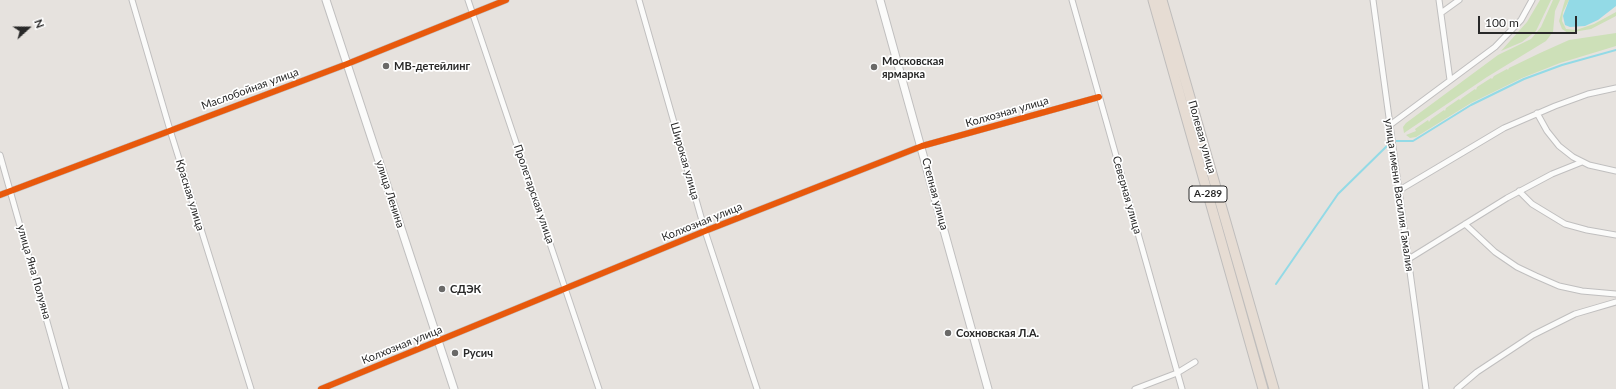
<!DOCTYPE html>
<meta charset="utf-8">
<style>
body{margin:0}
#map{position:relative;width:1616px;height:389px;overflow:hidden;background:#e6e2de;font-family:Lato,sans-serif}
canvas{display:block}
.north{position:absolute;left:8px;top:8px;width:40px;height:40px;-webkit-text-stroke:3px #fff;paint-order:stroke;rotate:69deg;font-size:11px;font-weight:700;line-height:16px;text-align:center;color:#282828}
.north::after{content:'';display:block;margin:auto;width:14px;height:18px;background:#282828;clip-path:polygon(50% 0,100% 100%,50% 72%,0 100%)}
.scale{position:absolute;left:1478px;top:16px;width:99px;height:18px;box-sizing:border-box;border:2px solid #282828;border-top:0;padding-left:5px;font-size:12px;line-height:14px;white-space:nowrap;color:#282828;-webkit-text-stroke:3px #fff;paint-order:stroke}
</style>
<div id="map">
<canvas width="1616" height="389"></canvas>
<div class="north">N</div>
<div class="scale">100 m</div>
</div>
<script>
const ctx = document.querySelector('canvas').getContext('2d');
ctx.lineJoin = 'round';
function fillPath(path, color) {
  ctx.fillStyle = color;
  ctx.fill(path, 'evenodd');
}
function shape(rows) {
  const path = new Path2D();
  for (const r of rows) {
    path.moveTo(r[0], r[1]);
    for (let i = 2; i < r.length; i += 2) path.lineTo(r[i], r[i + 1]);
  }
  return path;
}
function strokePath(path, color, width, dash) {
  ctx.strokeStyle = color;
  ctx.lineWidth = width;
  ctx.lineCap = dash ? 'butt' : 'round';
  ctx.setLineDash(dash || []);
  ctx.stroke(path);
}
function write(font, color, halo, rows, align = 'center') {
  ctx.font = font + ' Lato,sans-serif';
  ctx.lineWidth = 3.5;
  ctx.setLineDash([]);
  ctx.textBaseline = 'middle';
  ctx.strokeStyle = halo;
  ctx.fillStyle = color;
  for (const [text, x, y, turn = 0] of rows) {
    ctx.save();
    ctx.translate(x, y);
    ctx.rotate((+turn || 0) * Math.PI / 180);
    ctx.textAlign = isNaN(turn) ? turn : align;
    if (halo) ctx.strokeText(text, 0, 0);
    ctx.fillText(text, 0, 0);
    ctx.restore();
  }
}
const green = shape([
 [1540,0,1551,0,1536,31,1522,42,1501,51,1527,22],
 [1553,0,1560,0,1555,11,1553,32,1546,41,1487,77,1404,133,1403,127,1406,123,1498,55,1531,39,1541,27],
 [1565,0,1569,0,1563,12,1562,21,1566,29,1576,30,1594,24,1616,12,1616,16,1591,29,1568,33,1562,29,1559,21],
 [1616,33,1616,46,1560,63,1522,78,1471,103,1416,137,1410,138,1406,135,1416,131,1415,129,1428,120,1429,122,1431,119,1444,110,1445,111,1446,108,1459,99,1460,100,1462,98,1475,89,1476,90,1477,87,1491,78,1492,79,1494,76,1507,69,1508,70,1509,68,1540,53,1569,40]
]);
const water = shape([
 [1569,0,1616,0,1616,6,1598,20,1585,26,1570,27,1565,25,1563,16]
]);
const stream = shape([
 [1276,284,1338,194,1392,141,1413,141,1471,105,1524,79,1562,65,1616,50]
]);
const minor = shape([
 [132,0,170,130,251,389],
 [468,0,599,389],
 [639,0,705,231,757,389],
 [1072,0,1182,389],
 [1373,0,1426,389],
 [1439,0,1450,80],
 [1441,13,1459,0],
 [1537,113,1547,131,1559,146,1573,157,1589,165,1616,171],
 [1390,125,1495,47,1521,20,1532,0],
 [0,155,66,389],
 [1398,191,1504,128,1555,106,1588,94,1616,88],
 [1519,191,1532,204,1565,224,1587,230,1616,235],
 [0,195,347,64,506,0],
 [1465,224,1495,252,1517,267,1536,276,1559,286,1582,291,1616,294],
 [1407,260,1507,198,1552,174,1582,162],
 [321,389,705,231,922,146,1099,97],
 [1135,389,1177,373,1195,362],
 [1457,389,1477,372,1533,335,1575,314,1616,302]
]);
const tertiary = shape([
 [326,0,454,389]
]);
const secondary = shape([
 [880,0,988,389]
]);
const trunk = shape([
 [1153,0,1263,389],
 [1162,0,1274,389]
]);
const cycleway = shape([
 [0,195,347,64,506,0],
 [321,389,705,231,922,146,1099,97]
]);
const markers = [
 [386,66,4,"#6a6968"],
 [874,67,4,"#6a6968"],
 [442,289,4,"#6a6968"],
 [948,333,4,"#6a6968"],
 [455,353,4,"#6a6968"]
];
const shields = [
 [1208,194,38]
];
const shieldNames = [
 ["А-289",1208,194]
];
const poiNames = [
 ["Московская",882,61],
 ["ярмарка",882,74],
 ["MB-детейлинг",394,66],
 ["СДЭК",450,289],
 ["Сохновская Л.А.",956,333],
 ["Русич",463,353]
];
const streetNames = [
 ["Маслобойная улица",250,89,-20],
 ["Колхозная улица",1007,112,-16],
 ["Полевая улица",1202,137,74],
 ["Широкая улица",685,161,74],
 ["улица Ленина",390,194,72],
 ["Пролетарская улица",534,194,71],
 ["Степная улица",935,194,75],
 ["Красная улица",190,195,73],
 ["Северная улица",1127,195,74],
 ["улица имени Василия Гамалия",1399,195,82],
 ["Колхозная улица",702,222,-22],
 ["улица Яна Полуяна",34,272,74],
 ["Колхозная улица",402,345,-22]
];
fillPath(green, '#cde0b8');
fillPath(water, '#93dae6');
strokePath(stream, '#93dae6', 2);
strokePath(minor, '#c0bfbf', 7);
strokePath(tertiary, '#c0bfbf', 9);
strokePath(secondary, '#c0bfbf', 9);
strokePath(trunk, '#bfbdbc', 11);
strokePath(minor, '#fbfbfa', 5);
strokePath(tertiary, '#fbfbfa', 7);
strokePath(secondary, '#fbfbfa', 7);
strokePath(trunk, '#e6dcd3', 9);
strokePath(cycleway, '#e8590c', 6);
for (const [x, y, r, color] of markers) {
  const dot = new Path2D();
  dot.arc(x, y, r, 0, 2 * Math.PI);
  ctx.fillStyle = color;
  ctx.fill(dot);
  strokePath(dot, '#fff', 1.5);
}
for (const [x, y, w] of shields) {
  const box = new Path2D();
  box.roundRect(x - w / 2, y - 8, w, 16, 3);
  ctx.fillStyle = '#fff';
  ctx.fill(box);
  strokePath(box, '#282828', 1);
}
write('bold 10px', '#282828', null, shieldNames);
write('bold 11px', '#282828', '#fff', poiNames, 'left');
write('11px', '#282828', '#fff', streetNames);
</script>
